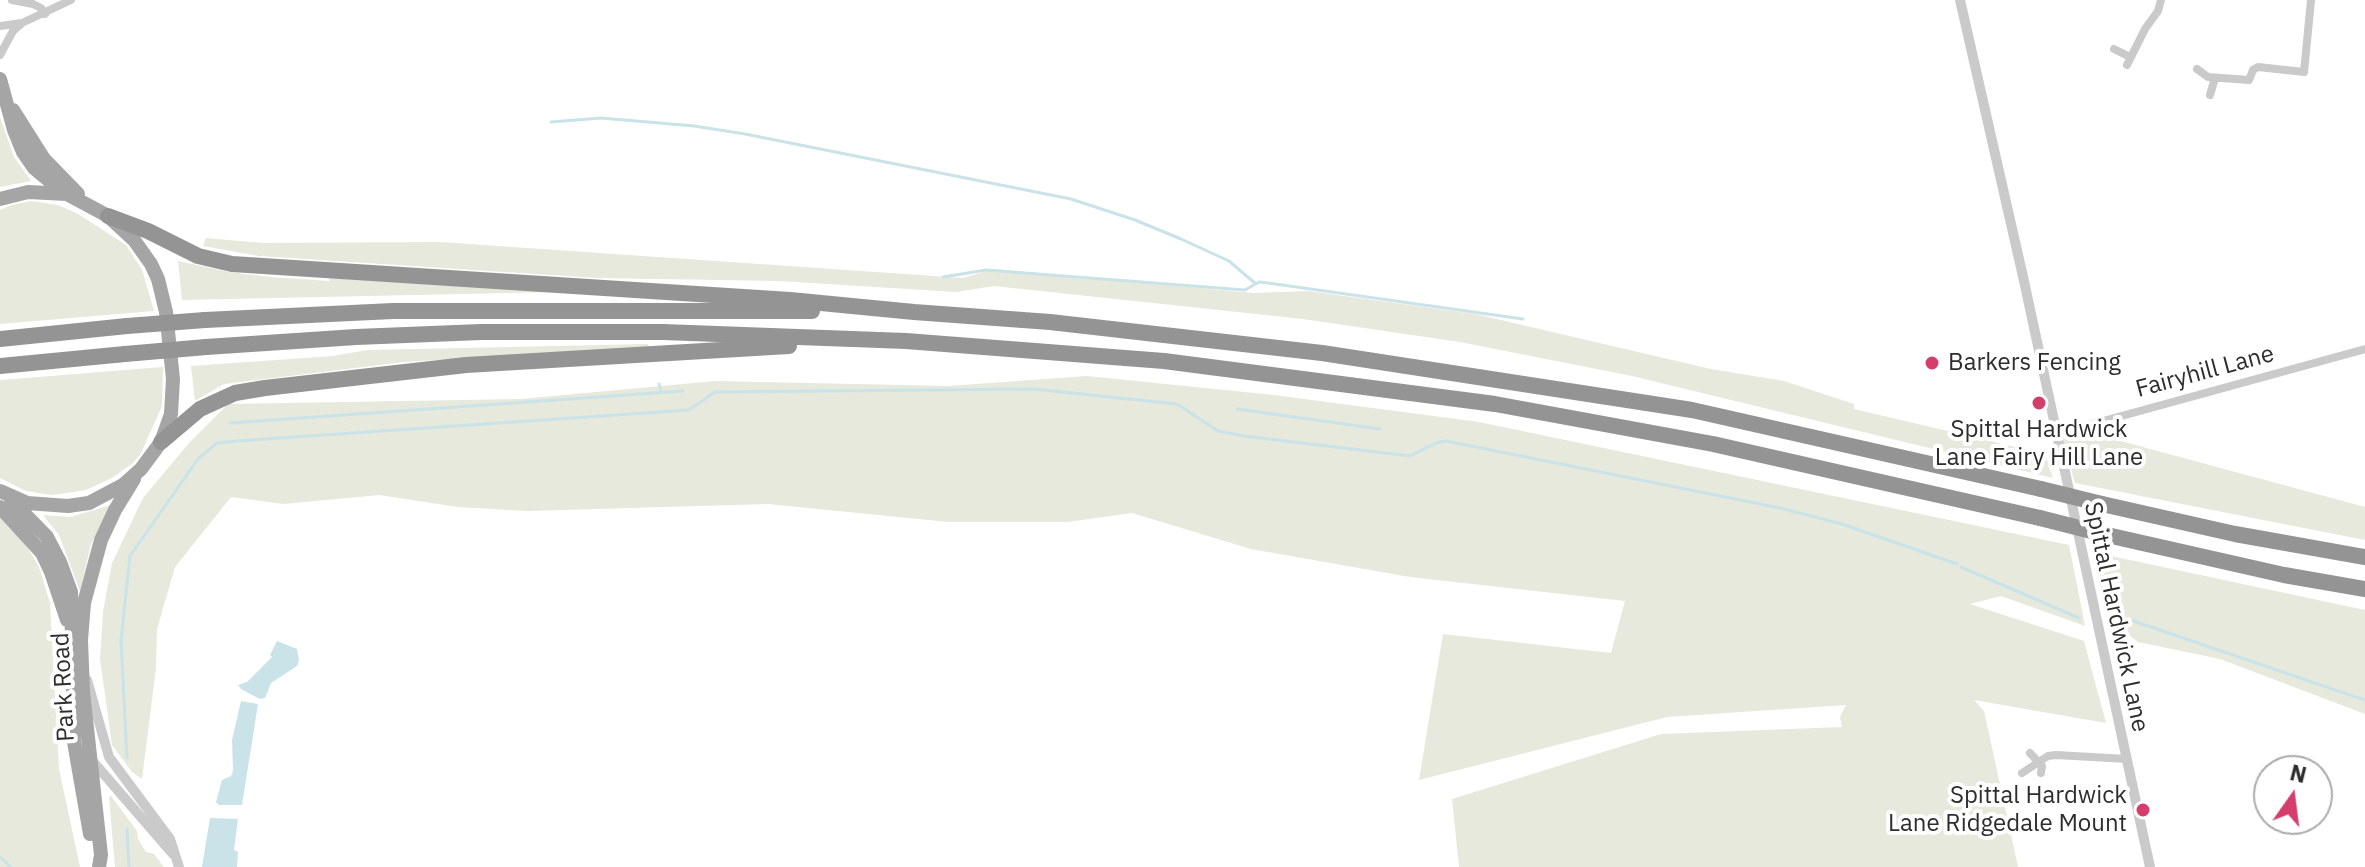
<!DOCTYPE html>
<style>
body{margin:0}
#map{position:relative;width:2365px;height:867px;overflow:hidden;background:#fff;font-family:"IBM Plex Sans",sans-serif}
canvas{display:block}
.north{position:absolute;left:2253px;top:755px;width:80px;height:80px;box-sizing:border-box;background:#fff;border:2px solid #ababab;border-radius:50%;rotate:14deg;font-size:22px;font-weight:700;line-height:32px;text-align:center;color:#2d2d2d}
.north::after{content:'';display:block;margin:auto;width:28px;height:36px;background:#d53e6c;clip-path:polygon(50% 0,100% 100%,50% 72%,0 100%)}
</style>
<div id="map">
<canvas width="2365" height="867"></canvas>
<div class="north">N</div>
</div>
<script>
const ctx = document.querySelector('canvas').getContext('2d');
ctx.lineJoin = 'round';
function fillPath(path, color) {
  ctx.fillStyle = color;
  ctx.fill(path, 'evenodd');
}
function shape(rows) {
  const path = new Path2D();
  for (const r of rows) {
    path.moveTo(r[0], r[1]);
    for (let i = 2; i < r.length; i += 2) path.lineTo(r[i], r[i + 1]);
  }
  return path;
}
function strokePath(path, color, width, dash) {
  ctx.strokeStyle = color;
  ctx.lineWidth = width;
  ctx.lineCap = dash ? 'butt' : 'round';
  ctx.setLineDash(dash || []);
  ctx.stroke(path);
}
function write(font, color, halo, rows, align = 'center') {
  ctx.font = font + ' "IBM Plex Sans",sans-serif';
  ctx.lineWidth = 8;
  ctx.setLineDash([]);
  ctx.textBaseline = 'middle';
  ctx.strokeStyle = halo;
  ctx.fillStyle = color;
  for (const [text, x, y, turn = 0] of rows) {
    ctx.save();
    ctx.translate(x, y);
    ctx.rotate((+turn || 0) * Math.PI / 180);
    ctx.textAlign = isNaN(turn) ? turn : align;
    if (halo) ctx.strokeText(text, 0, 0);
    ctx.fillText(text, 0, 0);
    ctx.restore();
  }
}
const green = shape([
 [0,117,14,157,31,181,0,187],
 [31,201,58,205,78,214,126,245,142,270,154,311,0,324,0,210,12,205],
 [206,238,263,243,440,242,963,278,994,269,1253,293,1308,291,1475,314,1711,369,1784,381,1854,404,1854,409,2045,454,2053,478,1632,376,1460,342,1303,319,994,286,956,292,779,281,597,278,259,256,203,246],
 [178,261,229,272,270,277,330,281,329,278,554,292,182,300],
 [648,344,649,347,404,362,224,384,195,401,191,366,333,356,368,350],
 [163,367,162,406,141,453,133,463,112,478,86,490,52,495,26,491,0,478,0,380],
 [1087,376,1274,395,1479,422,2069,545,2085,626,2001,596,1970,604,2084,641,2106,723,1974,700,1984,711,2018,867,1459,867,1452,799,1661,734,1842,727,1840,717,1846,705,1667,717,1419,780,1443,634,1611,653,1625,601,1410,577,1251,549,1132,513,1067,522,949,522,768,504,527,511,458,507,379,495,284,504,231,497,175,567,157,629,156,668,142,779,132,772,112,745,100,659,103,612,112,563,143,498,189,443,228,404,521,399,715,381,948,386],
 [2091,433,2365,507,2365,540,2075,483,2062,437],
 [111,505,91,544,80,591,59,535,43,515,70,517],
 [0,515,15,526,39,567,50,603,59,769,80,867,0,867],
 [2097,553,2365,610,2365,714,2220,659,2138,642,2107,618,2101,594],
 [111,796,137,831,138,839,146,852,154,854,164,867,115,867,109,797]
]);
const water = shape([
 [277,641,297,649,299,660,297,666,271,683,265,698,260,699,241,689,238,685,247,682,272,657,270,655],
 [241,701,258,704,242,805,219,805,216,802,222,780,231,776,233,771,232,740],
 [210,818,238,819,234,850,238,852,237,867,202,867]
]);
const stream = shape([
 [551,122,601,118,694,126,745,134,1071,199,1135,220,1181,239,1229,261,1256,284],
 [943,277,986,270,1245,290,1259,282,1268,283,1523,319],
 [659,384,661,392],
 [1237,409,1380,429],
 [230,423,683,391],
 [1961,567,2079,618],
 [2110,613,2365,700],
 [127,758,121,640,130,556,198,459,217,443,236,441,689,410,715,392,1033,389,1177,404,1218,431,1244,436,1410,456,1436,443,1446,441,1466,445,1780,508,1842,524,1957,564],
 [127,829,129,867],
 [0,857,11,867]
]);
const minor = shape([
 [12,0,33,4,41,8,45,14],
 [0,26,22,23,71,0],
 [2114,49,2130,57],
 [0,55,13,31,21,24],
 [2127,65,2145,29,2158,11,2161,0],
 [2197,69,2208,77,2249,80,2253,70,2258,67,2304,72,2311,0],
 [2210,95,2215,78],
 [2056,434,2365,349],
 [2030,753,2042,766,2041,773],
 [2022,773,2048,756,2056,755,2127,759]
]);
const tertiary = shape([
 [1960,0,2024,281,2150,867],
 [87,680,109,757,170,839,179,867],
 [89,757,173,854]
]);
const primary = shape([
 [0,79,14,130,23,152,34,168,63,192],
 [13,110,44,159,78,194],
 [0,199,28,192,67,194,108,216,134,240,151,264,158,279,166,312,173,379,171,414,161,442,141,469,123,485,89,503,68,506,27,503,0,491],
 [11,500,47,537,60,562,71,592,74,742,90,834],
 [0,507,42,553,51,572,67,620],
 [99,867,101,855,83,692,81,640,84,603,101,540,115,510,134,479]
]);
const motorway = shape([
 [108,216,148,231,198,256,232,264,790,300,914,312,1050,322,1322,353,1692,410,2041,489],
 [205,320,393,311,812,311],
 [0,339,127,326],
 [206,347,356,337,481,332,663,332,906,341,1164,361,1495,404,1713,444,2040,518],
 [0,366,125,354],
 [161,442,200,409,235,393,265,388,466,365,789,346],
 [2102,504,2235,534,2365,557],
 [2107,535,2284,575,2365,589]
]);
const motorwayBridge = shape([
 [127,326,205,320],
 [125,354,206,347],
 [2041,489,2102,504],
 [2040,518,2107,535]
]);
const markers = [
 [1932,363,8,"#d53e6c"],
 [2039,403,8,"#d53e6c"],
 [2143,810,8,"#d53e6c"]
];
const poiNames = [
 ["Barkers Fencing",1948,363],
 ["Spittal Hardwick",2039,430,"center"],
 ["Lane Fairy Hill Lane",2039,458,"center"],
 ["Spittal Hardwick",2127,796,"right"],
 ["Lane Ridgedale Mount",2127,824,"right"]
];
const streetNames = [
 ["Fairyhill Lane",2205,372,-15],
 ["Spittal Hardwick Lane",2116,617,78],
 ["Park Road",64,687,-93]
];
fillPath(green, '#e6e9dc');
fillPath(water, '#c9e3e8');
strokePath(stream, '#c9e3e8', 3);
strokePath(minor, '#cacaca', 8);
strokePath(tertiary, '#cacaca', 10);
strokePath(primary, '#a5a5a5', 14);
strokePath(motorway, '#949494', 16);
strokePath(motorwayBridge, '#949494', 16);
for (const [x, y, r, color] of markers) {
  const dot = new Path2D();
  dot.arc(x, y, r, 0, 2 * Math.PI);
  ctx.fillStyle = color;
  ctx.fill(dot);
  strokePath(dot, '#fff', 3);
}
write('24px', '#2d2d2d', '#fff', poiNames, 'left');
write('24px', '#2d2d2d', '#fff', streetNames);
</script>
